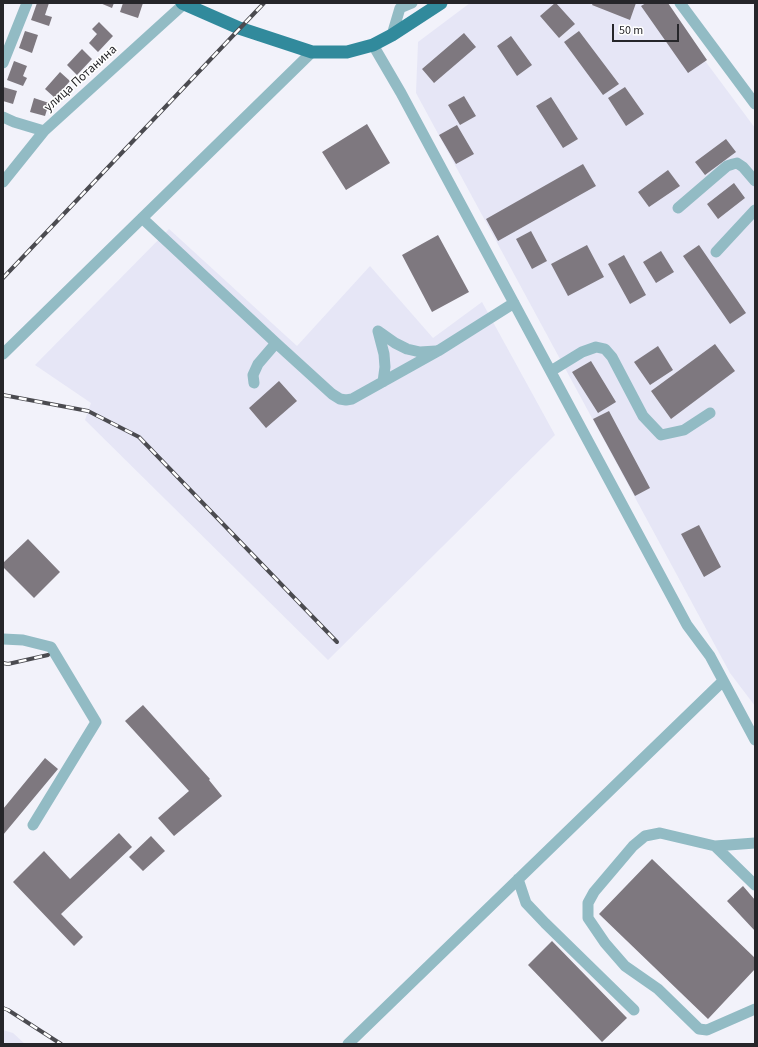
<!DOCTYPE html>
<meta charset="utf-8">
<style>
body{margin:0}
#map{position:relative;width:758px;height:1047px;overflow:hidden;background:#f2f2fa;font-family:"Source Sans 3",sans-serif}
canvas{display:block}
.frame{position:absolute;inset:0;border:4px solid #26262a;pointer-events:none}
.scale{position:absolute;left:612px;top:24px;width:67px;height:18px;box-sizing:border-box;border:2px solid #26262a;border-top:0;padding-left:5px;font-size:12px;line-height:14px;white-space:nowrap;color:#26262a;-webkit-text-stroke:3px #fff;paint-order:stroke}
</style>
<div id="map">
<canvas width="758" height="1047"></canvas>
<div class="frame"></div>
<div class="scale">50 m</div>
</div>
<script>
const ctx = document.querySelector('canvas').getContext('2d');
ctx.lineJoin = 'round';
function fillPath(path, color) {
  ctx.fillStyle = color;
  ctx.fill(path, 'evenodd');
}
function shape(rows) {
  const path = new Path2D();
  for (const r of rows) {
    path.moveTo(r[0], r[1]);
    for (let i = 2; i < r.length; i += 2) path.lineTo(r[i], r[i + 1]);
  }
  return path;
}
function strokePath(path, color, width, dash) {
  ctx.strokeStyle = color;
  ctx.lineWidth = width;
  ctx.lineCap = dash ? 'butt' : 'round';
  ctx.setLineDash(dash || []);
  ctx.stroke(path);
}
function write(font, color, halo, rows, align = 'center') {
  ctx.font = font + ' "Source Sans 3",sans-serif';
  ctx.lineWidth = 3;
  ctx.setLineDash([]);
  ctx.textBaseline = 'middle';
  ctx.strokeStyle = halo;
  ctx.fillStyle = color;
  for (const [text, x, y, turn = 0] of rows) {
    ctx.save();
    ctx.translate(x, y);
    ctx.rotate((+turn || 0) * Math.PI / 180);
    ctx.textAlign = isNaN(turn) ? turn : align;
    if (halo) ctx.strokeText(text, 0, 0);
    ctx.fillText(text, 0, 0);
    ctx.restore();
  }
}
const built = shape([
 [470,3,662,3,755,128,755,706,730,673,416,93,418,42],
 [169,229,297,346,370,266,433,338,482,302,555,435,328,660,85,420,91,403,35,365],
 [3,1030,13,1033,25,1044,3,1044]
]);
const building = shape([
 [37,3,49,3,45,15,52,17,49,26,31,20],
 [100,3,114,3,112,8],
 [123,3,143,3,138,18,120,12],
 [555,3,556,3,575,24,559,38,540,16],
 [593,3,636,3,630,20,592,5],
 [646,3,668,3,707,60,688,73,641,6],
 [99,22,113,36,98,52,89,43,97,34,92,29],
 [25,31,38,35,32,53,19,48],
 [579,31,619,84,603,95,564,42],
 [464,33,476,47,434,83,422,69],
 [511,36,532,65,517,76,497,46],
 [82,49,92,59,77,75,67,65],
 [14,61,27,66,23,76,27,78,23,86,7,80],
 [60,72,70,81,55,98,45,89],
 [3,87,17,91,13,104,3,101],
 [625,87,644,114,626,126,608,98],
 [464,96,476,116,460,125,448,105],
 [551,97,578,139,563,148,536,106],
 [34,98,49,103,45,116,30,112],
 [367,124,390,163,346,190,322,152],
 [457,125,474,154,456,164,439,135],
 [726,139,736,152,705,175,695,162],
 [583,164,596,186,498,241,486,219],
 [668,170,680,186,649,207,638,192],
 [734,183,745,198,718,219,707,204],
 [531,231,547,261,532,269,516,239],
 [438,235,469,292,432,312,402,255],
 [587,245,604,277,568,296,551,264],
 [699,245,746,313,730,324,683,256],
 [661,251,674,272,656,283,643,262],
 [624,255,646,295,630,304,608,264],
 [715,344,735,371,671,419,651,391],
 [658,346,673,370,650,385,634,362],
 [591,361,616,402,598,413,572,372],
 [279,381,297,401,266,428,249,408],
 [609,411,650,488,635,496,593,419],
 [699,525,721,567,704,577,681,534],
 [28,539,60,572,34,598,3,567,3,563],
 [143,705,210,779,209,780,222,796,174,836,158,818,189,791,125,721],
 [45,758,58,769,3,835,3,809],
 [119,833,132,847,61,914,83,937,74,946,13,882,44,851,70,879],
 [151,836,165,851,143,871,129,857],
 [652,859,755,958,755,969,708,1019,599,914],
 [743,886,755,900,755,931,727,901],
 [552,941,627,1018,602,1042,528,965]
]);
const minor = shape([
 [680,3,755,104],
 [392,35,400,8,412,3],
 [373,45,401,93,687,625,710,656,755,740],
 [3,63,27,3],
 [3,117,14,122,44,131],
 [3,182,44,131,185,3],
 [678,208,727,166,733,164,737,163,743,167,755,181],
 [142,218,276,343,332,394,340,399,346,400,352,399,438,351,514,303],
 [716,252,755,210],
 [378,331,395,343,407,349,420,352,436,351],
 [378,331,384,354,385,367,383,382],
 [3,354,312,52],
 [551,371,582,352,596,347,605,349,612,357,643,416,661,435,684,430,710,413],
 [254,383,253,375,258,364,276,343],
 [3,639,23,640,51,647,96,722,33,825],
 [755,843,715,846,660,833,645,836,633,846,594,892,588,903,588,918,605,943,625,966,658,989,699,1029,707,1030,755,1009],
 [715,846,755,885],
 [518,879,526,903,545,923,634,1010],
 [348,1044,723,681]
]);
const major = shape([
 [182,3,239,28,312,52,347,52,373,45,392,35,441,3]
]);
const rail = shape([
 [3,278,264,3],
 [3,395,88,411,139,437,337,642],
 [3,663,8,664,48,655],
 [3,1008,8,1010,61,1044]
]);
const streetNames = [
 ["улица Потанина",81,79,-42]
];
fillPath(built, '#e6e6f6');
fillPath(building, '#7e787f');
strokePath(minor, '#92bbc4', 11);
strokePath(major, '#318a9c', 13);
strokePath(rail, '#4b4b50', 4);
strokePath(rail, '#fff', 2.5, [8]);
write('13px', '#26262a', '#fff', streetNames);
</script>
